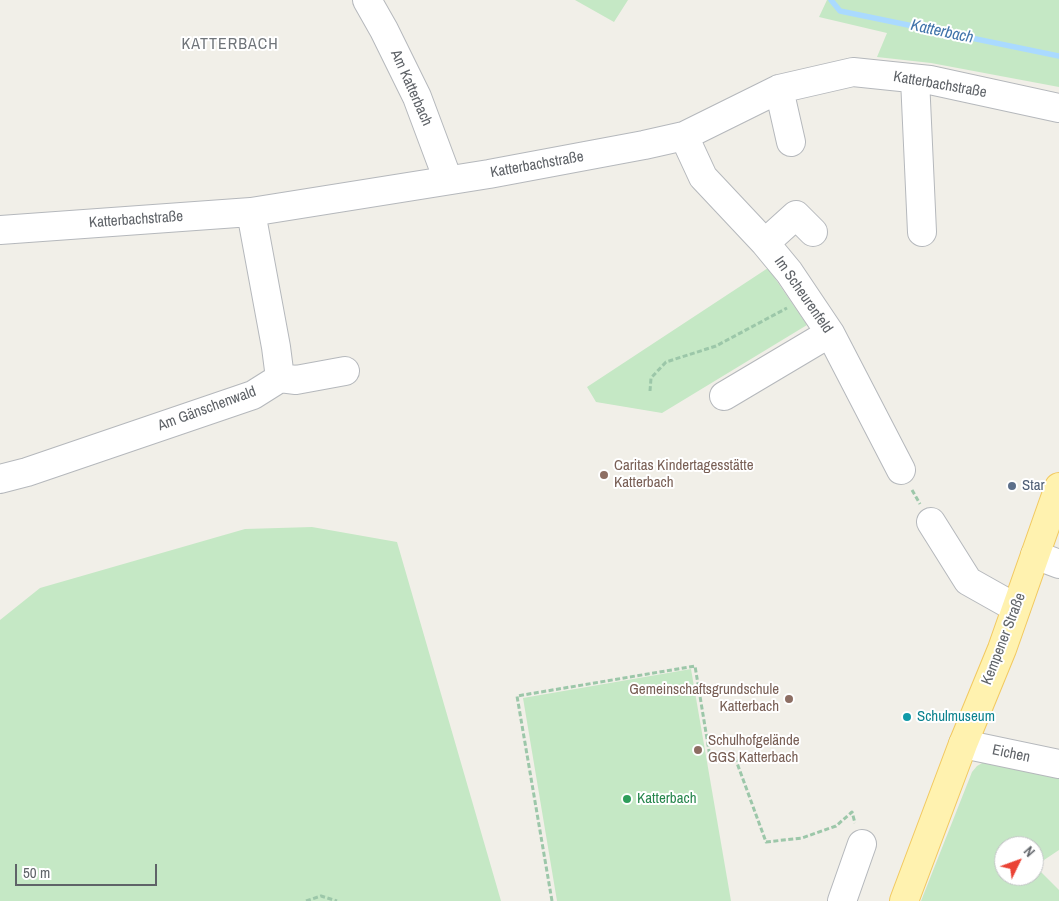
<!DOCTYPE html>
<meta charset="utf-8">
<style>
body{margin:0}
#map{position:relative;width:1059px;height:901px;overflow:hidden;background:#f1efe8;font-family:"Archivo Narrow",sans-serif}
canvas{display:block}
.north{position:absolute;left:994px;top:836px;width:50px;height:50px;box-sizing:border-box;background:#fff;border:1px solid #bfc1c3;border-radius:50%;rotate:48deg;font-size:14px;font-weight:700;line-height:20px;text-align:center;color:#5f6368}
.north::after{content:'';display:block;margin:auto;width:18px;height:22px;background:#ea4335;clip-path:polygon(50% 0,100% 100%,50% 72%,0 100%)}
.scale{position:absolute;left:15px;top:864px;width:142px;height:22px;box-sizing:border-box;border:2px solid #5f6368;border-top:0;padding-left:6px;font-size:15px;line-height:18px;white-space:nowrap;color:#5f6368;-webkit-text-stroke:4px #fff;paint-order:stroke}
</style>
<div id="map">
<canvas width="1059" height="901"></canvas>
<div class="north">N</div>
<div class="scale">50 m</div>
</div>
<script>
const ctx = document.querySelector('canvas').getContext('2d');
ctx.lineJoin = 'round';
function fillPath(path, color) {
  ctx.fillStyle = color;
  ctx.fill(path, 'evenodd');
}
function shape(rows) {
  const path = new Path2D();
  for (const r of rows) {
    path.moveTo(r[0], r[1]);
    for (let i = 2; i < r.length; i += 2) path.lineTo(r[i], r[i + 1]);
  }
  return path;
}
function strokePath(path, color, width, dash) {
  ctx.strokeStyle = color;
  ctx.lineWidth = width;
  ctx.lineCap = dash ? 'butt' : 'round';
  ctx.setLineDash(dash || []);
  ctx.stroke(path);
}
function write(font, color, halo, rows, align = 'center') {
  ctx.font = font + ' "Archivo Narrow",sans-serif';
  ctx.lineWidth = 4;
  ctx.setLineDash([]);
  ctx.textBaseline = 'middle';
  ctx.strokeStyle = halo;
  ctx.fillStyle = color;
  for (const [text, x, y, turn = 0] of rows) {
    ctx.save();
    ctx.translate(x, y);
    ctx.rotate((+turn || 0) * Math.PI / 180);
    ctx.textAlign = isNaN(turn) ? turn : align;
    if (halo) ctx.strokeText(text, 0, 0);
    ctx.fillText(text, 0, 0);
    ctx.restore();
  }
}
const green = shape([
 [575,0,628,0,614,22],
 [827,0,1059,0,1059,87,931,63,877,57,887,33,819,17],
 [768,268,807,325,662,413,596,402,587,387],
 [312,527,397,542,501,901,0,901,0,620,40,588,245,529],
 [691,669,731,901,557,901,523,698],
 [984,762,1059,776,1059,850,1035,866,1059,890,1059,901,921,901,972,772,977,766],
 [1004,846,1034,846,1034,876,1004,876]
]);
const stream = shape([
 [831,0,840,11,1059,56]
]);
const path = shape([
 [650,391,651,378,666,362,716,346,787,308],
 [912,490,920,504],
 [306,901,321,896,337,901],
 [552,901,517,696,695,666,710,757,733,752,766,842,802,838,836,826,852,812,855,823]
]);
const minor = shape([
 [367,0,384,30,417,97,448,180],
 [915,79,922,232],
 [779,89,791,142],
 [684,136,703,177,765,243,789,272,830,333,901,470],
 [0,230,251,212,489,174,644,145,684,136,779,89,853,72,930,80,1059,108],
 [765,243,796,215,813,232],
 [280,378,296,380,345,371],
 [724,396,830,333],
 [0,479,27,472,253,395,280,378,276,347,251,212],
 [931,522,968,581,1016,608],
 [1035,555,1059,564],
 [963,744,1059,764],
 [842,901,862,844]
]);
const major = shape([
 [904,901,963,744,1002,649,1059,487]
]);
const markers = [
 [604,475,5,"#8d6e63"],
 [1012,486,5,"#5c6f8a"],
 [789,699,5,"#8d6e63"],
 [907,717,5,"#0f9aa8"],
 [698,750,5,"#8d6e63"],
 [627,799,5,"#2e9e5b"]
];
const streetNames = [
 ["Katterbachstraße",940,85,10],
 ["Am Katterbach",411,88,66],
 ["Katterbachstraße",537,165,-10],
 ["Katterbachstraße",136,220,-4],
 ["Im Scheurenfeld",803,295,55],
 ["Am Gänschenwald",207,409,-20],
 ["Kempener Straße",1004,639,-69],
 ["Eichen",1011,754,12]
];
const educationNames = [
 ["Caritas Kindertagesstätte",614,466],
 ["Katterbach",614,483],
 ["Gemeinschaftsgrundschule",779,690,"right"],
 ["Katterbach",779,707,"right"],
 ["Schulhofgelände",708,741],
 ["GGS Katterbach",708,758]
];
const serviceNames = [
 ["Star",1022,486]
];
const cultureNames = [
 ["Schulmuseum",917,717]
];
const leisureNames = [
 ["Katterbach",637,799]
];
const waterNames = [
 ["Katterbach",942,32,12]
];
const neighbourhoodNames = [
 ["KATTERBACH",230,45]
];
fillPath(green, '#c5e8c5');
strokePath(stream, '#aadaff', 5.5);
strokePath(minor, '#b5b8bc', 30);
strokePath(major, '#f2c960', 30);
strokePath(path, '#9cc7a9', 3, [5, 2.5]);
strokePath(minor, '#fff', 28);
strokePath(major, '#fff2af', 28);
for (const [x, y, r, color] of markers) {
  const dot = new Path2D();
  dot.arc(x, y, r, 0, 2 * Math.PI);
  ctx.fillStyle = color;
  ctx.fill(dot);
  strokePath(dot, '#fff', 2);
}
write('15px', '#5f6368', '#fff', streetNames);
write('15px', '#785e54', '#fff', educationNames, 'left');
write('15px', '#4e5e75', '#fff', serviceNames, 'left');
write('15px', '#0d838f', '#fff', cultureNames, 'left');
write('15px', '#27864d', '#fff', leisureNames, 'left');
write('italic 16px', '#4174aa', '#fff', waterNames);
ctx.letterSpacing = '1px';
write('16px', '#70757a', '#fff', neighbourhoodNames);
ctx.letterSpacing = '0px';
</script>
